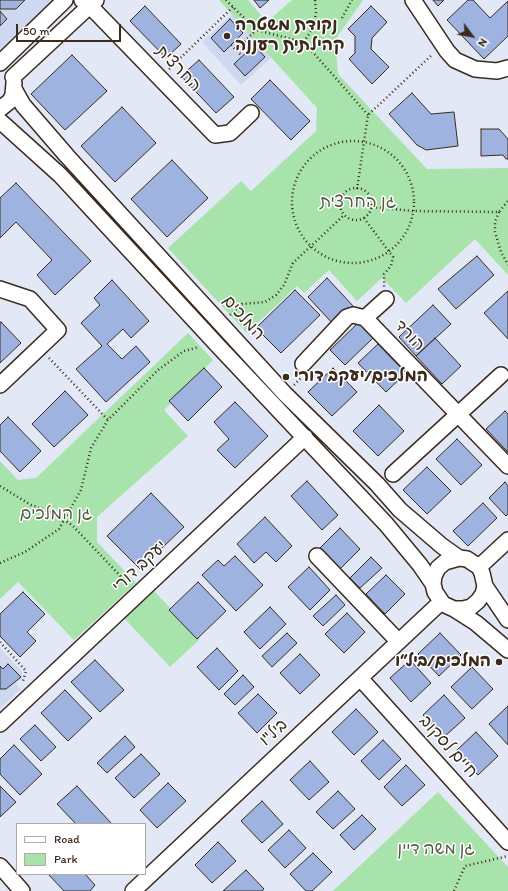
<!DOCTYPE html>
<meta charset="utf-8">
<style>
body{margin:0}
#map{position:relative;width:508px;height:891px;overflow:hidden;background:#e2e8f6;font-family:Itim,sans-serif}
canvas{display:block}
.legend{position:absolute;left:16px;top:823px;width:130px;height:52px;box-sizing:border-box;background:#fff;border:1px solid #b1aaa5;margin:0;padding:5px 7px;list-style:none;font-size:12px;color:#3b2a1e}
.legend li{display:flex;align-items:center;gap:8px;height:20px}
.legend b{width:20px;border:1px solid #b1aaa5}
.north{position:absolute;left:452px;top:16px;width:40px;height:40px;-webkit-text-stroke:3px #fff;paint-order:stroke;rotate:122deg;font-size:11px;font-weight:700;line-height:16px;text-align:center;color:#3b2a1e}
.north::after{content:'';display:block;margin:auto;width:14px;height:18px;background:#3b2a1e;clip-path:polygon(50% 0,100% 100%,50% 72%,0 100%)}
.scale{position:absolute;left:16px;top:24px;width:105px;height:18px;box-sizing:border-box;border:2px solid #3b2a1e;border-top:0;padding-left:5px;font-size:12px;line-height:14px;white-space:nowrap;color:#3b2a1e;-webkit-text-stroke:3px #fff;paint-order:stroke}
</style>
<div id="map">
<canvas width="508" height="891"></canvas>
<ul class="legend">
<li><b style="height:5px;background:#fff"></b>Road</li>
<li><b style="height:11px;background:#a7e3aa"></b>Park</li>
</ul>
<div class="north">N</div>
<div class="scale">50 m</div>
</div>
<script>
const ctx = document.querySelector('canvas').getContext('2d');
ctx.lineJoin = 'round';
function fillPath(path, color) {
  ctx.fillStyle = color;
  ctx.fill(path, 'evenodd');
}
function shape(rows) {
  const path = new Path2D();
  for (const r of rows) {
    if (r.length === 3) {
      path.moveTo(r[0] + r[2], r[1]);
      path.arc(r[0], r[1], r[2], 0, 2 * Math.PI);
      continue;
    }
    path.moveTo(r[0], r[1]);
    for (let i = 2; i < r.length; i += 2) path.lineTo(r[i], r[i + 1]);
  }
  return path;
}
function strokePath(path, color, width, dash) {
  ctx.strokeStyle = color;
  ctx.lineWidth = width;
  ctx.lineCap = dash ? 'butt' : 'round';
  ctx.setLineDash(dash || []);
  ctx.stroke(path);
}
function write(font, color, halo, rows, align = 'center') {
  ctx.font = font + ' Itim,"Playpen Sans Hebrew",sans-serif';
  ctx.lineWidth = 3;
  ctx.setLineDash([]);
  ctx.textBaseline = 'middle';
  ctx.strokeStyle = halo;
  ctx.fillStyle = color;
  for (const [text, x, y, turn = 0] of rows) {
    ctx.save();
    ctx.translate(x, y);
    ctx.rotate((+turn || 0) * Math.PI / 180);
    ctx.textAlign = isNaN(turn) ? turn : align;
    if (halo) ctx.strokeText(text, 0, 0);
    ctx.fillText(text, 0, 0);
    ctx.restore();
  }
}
const built = shape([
 [0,0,55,0,0,52],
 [232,14,272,57,241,85,202,42],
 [0,648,22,672,22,678,16,684,21,689,0,709]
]);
const green = shape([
 [219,0,248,0,267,22,292,0,363,0,335,40,338,74,427,169,508,168,508,275,475,239,406,303,382,278,357,301,329,270,304,293,297,286,247,333,168,248,241,181,251,191,316,131,317,108],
 [188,333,213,360,164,410,188,436,97,517,97,542,136,583,74,640,18,582,0,599,0,461,18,480,36,478],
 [153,590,200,639,170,667,124,618],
 [438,792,508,867,508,891,333,891]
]);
const building = shape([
 [0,0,25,0,16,9,0,9,0,0],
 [254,0,269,0,260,8,254,0],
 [433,0,444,0,438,6,433,0],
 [468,0,473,0,490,18,508,1,508,36,484,59,447,20,468,0],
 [145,6,181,44,166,58,130,21,145,6],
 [371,6,387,22,372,38,371,49,389,67,372,84,349,59,355,53,355,36,348,29,371,6],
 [0,11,7,19,0,26,0,11],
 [230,19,243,33,224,52,211,38,230,19],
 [254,45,265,57,245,76,234,64,254,45],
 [72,55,107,91,65,130,31,94,72,55],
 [199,60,234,97,216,113,181,76,199,60],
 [270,80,310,121,291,140,251,99,270,80],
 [412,93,431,114,454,112,458,146,426,150,417,145,389,114,412,93],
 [122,107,156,143,115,182,81,146,122,107],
 [481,129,499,129,508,139,508,159,506,159,503,155,481,156,481,129],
 [172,160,208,198,167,237,131,199,172,160],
 [16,183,91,261,55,295,37,275,52,260,16,222,0,238,0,198,16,183],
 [477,256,494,275,456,309,438,289,477,256],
 [327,278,354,307,334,325,308,297,327,278],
 [112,280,149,321,131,338,123,329,107,344,122,359,136,346,150,362,106,402,76,369,102,346,81,323,100,305,94,298,112,280],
 [295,290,320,315,281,353,256,328,295,290],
 [508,291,508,339,484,313,508,291],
 [433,305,451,324,416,356,399,337,433,305],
 [1,322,21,343,0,363,0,323,1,322],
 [358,323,373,338,345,365,330,350,358,323],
 [435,338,461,366,442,384,416,356,435,338],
 [378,344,406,373,386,392,358,363,378,344],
 [204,368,222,387,188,421,169,401,204,368],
 [333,368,357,392,332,416,308,392,333,368],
 [65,391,88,415,54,447,32,424,65,391],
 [235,402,268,436,235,468,217,450,229,439,214,422,235,402],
 [379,405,404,431,378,456,353,431,379,405],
 [505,411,508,414,508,452,486,429,505,411],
 [8,417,41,451,20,472,0,451,0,425,8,417],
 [457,439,482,465,461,485,436,459,457,439],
 [427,467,451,491,427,514,403,490,427,467],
 [307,481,338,515,322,530,291,496,307,481],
 [505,482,508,486,508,514,506,516,489,498,505,482],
 [151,493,184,527,140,569,107,536,151,493],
 [483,503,497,518,468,546,453,531,483,503],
 [265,517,292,546,276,562,266,552,254,563,237,544,265,517],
 [340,528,360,549,340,569,320,548,340,528],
 [235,556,263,585,236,611,202,575,218,560,224,566,235,556],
 [371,557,382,568,360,588,350,578,371,557],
 [309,567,330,590,310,610,288,587,309,567],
 [386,575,405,594,385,614,366,594,386,575],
 [198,582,226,611,197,639,169,610,198,582],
 [23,592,45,614,27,632,36,641,20,657,0,636,0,614,23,592],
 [336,595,345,605,323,626,313,616,336,595],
 [270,607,286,624,260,649,244,632,270,607],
 [347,613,365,632,344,653,325,634,347,613],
 [287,633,297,643,272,667,262,656,287,633],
 [440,633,461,655,439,676,418,654,440,633],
 [217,648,238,671,219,690,197,667,217,648],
 [300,654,320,675,300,694,280,673,300,654],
 [95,660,124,690,100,712,71,682,95,660],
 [410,660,431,683,411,702,390,678,410,660],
 [8,664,21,677,6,689,0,689,0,666,3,669,8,664],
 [472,667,493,689,472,709,451,687,472,667],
 [243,675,254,687,235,705,224,694,243,675],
 [65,690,92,718,68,741,41,713,65,690],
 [258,694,277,713,257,733,238,713,258,694],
 [444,695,465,718,444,737,423,715,444,695],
 [508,706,508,745,489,724,508,706],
 [356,709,378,732,354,755,332,732,356,709],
 [35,725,56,747,41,761,20,739,35,725],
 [476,732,498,756,478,775,456,751,476,732],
 [125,736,135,747,107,773,97,763,125,736],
 [383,740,401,759,379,780,361,761,383,740],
 [14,745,42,774,20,795,0,774,0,759,14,745],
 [141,754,160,774,134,798,115,778,141,754],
 [310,761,329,782,309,800,290,780,310,761],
 [406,765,425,785,402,806,384,787,406,765],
 [168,783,186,801,157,828,140,810,168,783],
 [0,786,16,802,0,817,0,786],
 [77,786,112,824,76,824,57,804,77,786],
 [338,791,355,809,333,829,316,812,338,791],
 [262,801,283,824,262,843,241,821,262,801],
 [362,815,376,829,354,850,340,835,362,815],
 [289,830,306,848,285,868,268,850,289,830],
 [218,842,236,861,212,883,195,865,218,842],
 [313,853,332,872,312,891,306,891,290,874,313,853],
 [246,870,264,889,262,891,223,891,246,870],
 [48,874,85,874,95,885,90,891,64,891,48,874]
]);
const path = shape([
 [226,0,256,30,304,42,368,115],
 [342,18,352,0],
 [304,42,314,26,316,12,315,0],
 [231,45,242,56],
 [236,50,256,30],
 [169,69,233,7],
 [353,202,61],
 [356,204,16],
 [357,189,368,115,433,54],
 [372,207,413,211,499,212,508,201],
 [499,212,495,222,495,232,501,252,508,265],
 [364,218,393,257,391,266,384,274,384,287],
 [230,315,242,304,265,302,276,295,284,285,293,263,344,215],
 [49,358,108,420],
 [294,385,302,377],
 [0,486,31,505,53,513,72,525,128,584],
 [0,563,25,552,59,529,81,490,91,448,108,420,158,370,184,351,199,347],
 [0,642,26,671,23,681],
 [454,891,465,866,508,856]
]);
const minor = shape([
 [82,0,90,6,215,135,230,133,251,113],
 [413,0,447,51,455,60,475,69,497,71,508,68],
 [0,63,65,0],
 [13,77,96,0],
 [14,89,23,105,67,156,285,394,377,484,400,510,442,546,459,558],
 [0,109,10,101,13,95,14,83],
 [0,121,60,175,220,348,386,524,420,565,433,584,435,592,443,604,454,609,463,609,471,607,478,601,483,594,485,586,482,573,479,567,467,559,459,558,445,562,438,568,434,576,433,584],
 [0,289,30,299,58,330,0,385],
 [365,318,508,466],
 [303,364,347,317,353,315,365,318,386,299],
 [393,474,501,375],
 [317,556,398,641],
 [479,567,508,540],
 [485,586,508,620],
 [454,609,476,623,508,650],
 [360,678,508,842],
 [0,724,305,437],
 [0,866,22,891],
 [133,891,441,602]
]);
const markers = [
 [227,36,4,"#3b2a1e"],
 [286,377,4,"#3b2a1e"],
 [499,662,4,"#3b2a1e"]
];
const poiNames = [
 ["נקודת משטרה",235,26],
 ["קהילתית רעננה",235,46],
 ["המלכים/יעקב דורי",294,377],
 ["המלכים/ביל״ו",491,662,"right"]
];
const streetNames = [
 ["החרצית",178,69,46],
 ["המלכים",243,318,48],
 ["הורד",409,336,46],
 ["יעקב דורי",140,567,-43],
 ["ביל\"ו",274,733,-43],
 ["חיים לסקוב",448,747,48]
];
const parkNames = [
 ["גן החרצית",358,203],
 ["גן המלכים",56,515],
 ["גן משה דיין",436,850]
];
fillPath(built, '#ced8f0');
fillPath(green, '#a7e3aa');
fillPath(building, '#9fb3e1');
strokePath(building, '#3b2a1e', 1);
strokePath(minor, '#3b2a1e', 18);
strokePath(path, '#3b2a1e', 2.5, [1, 3]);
strokePath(minor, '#fff', 15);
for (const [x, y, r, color] of markers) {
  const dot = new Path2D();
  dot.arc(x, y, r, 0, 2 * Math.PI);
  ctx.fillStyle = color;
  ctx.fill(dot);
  strokePath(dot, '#fff', 1.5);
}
write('bold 17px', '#3b2a1e', '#fff', poiNames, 'left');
write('17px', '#3b2a1e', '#fff', streetNames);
write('17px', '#565841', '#fff', parkNames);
</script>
